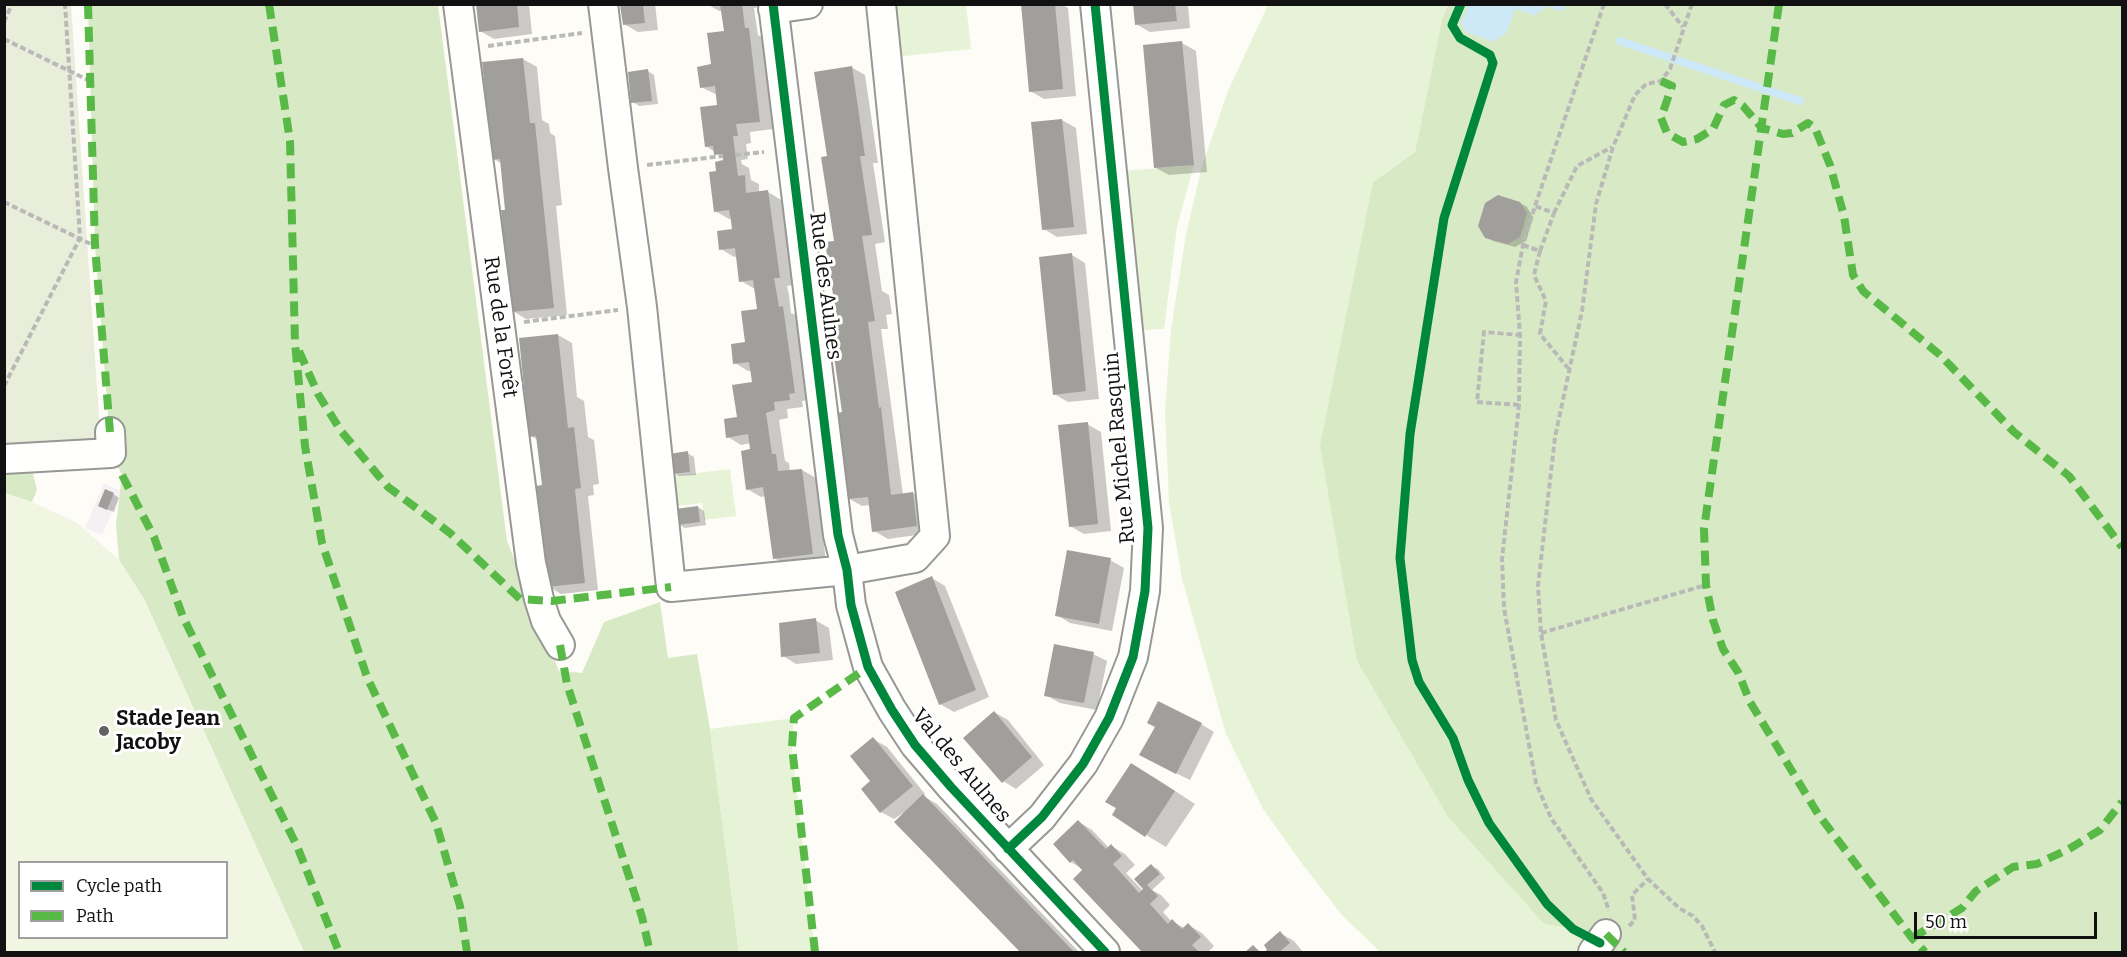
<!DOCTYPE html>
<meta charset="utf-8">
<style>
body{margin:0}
#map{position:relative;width:2127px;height:957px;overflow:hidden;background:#fdfcf7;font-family:Bitter,serif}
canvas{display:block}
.frame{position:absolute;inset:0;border:6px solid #111;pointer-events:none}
.legend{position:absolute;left:18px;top:861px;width:210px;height:78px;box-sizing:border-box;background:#fff;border:2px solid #a0a0a0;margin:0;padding:8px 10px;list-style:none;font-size:18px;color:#111}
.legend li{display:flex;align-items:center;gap:12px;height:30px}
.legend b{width:30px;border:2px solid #a0a0a0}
.scale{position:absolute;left:1914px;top:912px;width:183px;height:27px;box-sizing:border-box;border:3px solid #111;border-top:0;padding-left:8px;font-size:18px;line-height:21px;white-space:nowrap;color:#111;-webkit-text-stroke:4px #fff;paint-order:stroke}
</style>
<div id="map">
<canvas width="2127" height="957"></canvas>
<div class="frame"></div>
<ul class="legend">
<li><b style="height:8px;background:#00873e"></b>Cycle path</li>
<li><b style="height:8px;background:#58b947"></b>Path</li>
</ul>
<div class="scale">50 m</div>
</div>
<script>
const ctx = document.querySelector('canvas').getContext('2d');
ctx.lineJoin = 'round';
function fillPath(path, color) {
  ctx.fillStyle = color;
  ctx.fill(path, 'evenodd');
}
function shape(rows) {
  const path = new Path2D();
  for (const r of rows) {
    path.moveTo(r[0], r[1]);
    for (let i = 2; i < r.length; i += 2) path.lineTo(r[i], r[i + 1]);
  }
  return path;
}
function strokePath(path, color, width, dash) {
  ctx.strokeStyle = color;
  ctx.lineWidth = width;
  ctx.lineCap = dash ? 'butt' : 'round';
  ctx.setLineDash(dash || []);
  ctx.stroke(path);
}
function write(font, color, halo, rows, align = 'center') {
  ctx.font = font + ' Bitter,serif';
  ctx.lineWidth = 6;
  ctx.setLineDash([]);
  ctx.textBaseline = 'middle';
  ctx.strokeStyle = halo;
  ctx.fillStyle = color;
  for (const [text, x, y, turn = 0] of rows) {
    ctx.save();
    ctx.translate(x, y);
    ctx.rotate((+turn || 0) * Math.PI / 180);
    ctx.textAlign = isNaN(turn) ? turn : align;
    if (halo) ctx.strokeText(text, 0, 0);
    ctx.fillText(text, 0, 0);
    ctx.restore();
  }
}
const industrial = shape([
 [104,483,121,491,102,535,85,528]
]);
const green = shape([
 [889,5,966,5,971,49,895,57],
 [1268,5,1448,5,1442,19,1415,152,1373,182,1357,661,1448,817,1544,924,1606,934,2122,5,2122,952,1380,952,1342,915,1303,865,1263,809,1226,734,1182,579,1169,502,1165,412,1171,330,1186,234,1202,166,1228,91],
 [1194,165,1177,227,1164,329,1140,330,1125,171],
 [730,469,736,516,704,520,702,503,676,506,672,476],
 [794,718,792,748,815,952,739,952,710,729]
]);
const forest = shape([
 [88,5,438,5,507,541,559,671,582,673,604,622,660,602,668,658,697,654,710,729,739,952,304,952,144,599,119,560,116,525,122,475,111,453,95,246],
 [1448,5,2122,5,2122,952,1604,952,1606,934,1544,924,1448,817,1357,661,1320,446,1373,182,1415,152,1442,19],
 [5,459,10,459,33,474,37,490,32,502,5,493]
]);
const cemetery = shape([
 [5,5,71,5,101,446,5,452]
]);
const pitch = shape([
 [4,493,32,502,76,522,119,560,144,599,304,952,5,952],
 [20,862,226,862,226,938,20,938]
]);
const water = shape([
 [1469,5,1469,4,1517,5,1506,33,1493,42,1467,32,1461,23]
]);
const shadow = shape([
 [477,4,529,4,532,34,494,39,480,31],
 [622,4,655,4,658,30,638,32,624,24],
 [707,4,759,4,759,7,754,8,758,35,762,37,773,129,750,132,751,143,746,144,748,159,741,160,742,164,749,168,751,180,759,184,759,193,768,192,781,200,793,285,787,286,789,295,791,313,796,315,808,400,802,401,803,407,787,409,788,418,779,420,785,461,789,463,790,472,802,470,816,478,826,562,788,566,774,558,766,496,761,497,747,489,752,451,751,443,741,445,728,437,739,418,754,383,752,371,748,371,735,363,747,343,759,310,755,289,741,281,738,256,734,257,721,249,734,230,732,219,729,219,715,211,718,172,725,161,725,159,706,146,719,106,717,95,701,87,713,66,726,32,723,11,719,11],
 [1022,4,1061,4,1068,8,1076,96,1044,99,1030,91],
 [1135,4,1188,4,1190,28,1150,32,1136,24],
 [1182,43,1196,51,1207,172,1169,175,1156,168],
 [523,59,537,67,542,120,549,124,550,133,555,136,562,205,556,206,567,315,526,319,513,311,502,164,494,159],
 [851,67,865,75,878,163,873,163,885,242,875,244,882,291,889,295,892,314,886,315,888,329,881,329,903,495,913,493,927,501,931,533,888,539,874,531,871,505,862,506,848,498,836,242,828,157],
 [648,71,654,75,658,104,639,106,633,102],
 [1062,120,1076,128,1087,234,1057,237,1044,229],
 [1520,203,1527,207,1533,217,1526,241,1515,247,1493,241,1486,237],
 [1072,255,1085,263,1099,399,1068,402,1054,394],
 [558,335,572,343,577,397,584,401,588,437,594,440,599,484,593,485,594,495,588,496,598,590,561,594,548,586,543,487,538,440,531,436],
 [1087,424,1101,432,1111,531,1084,534,1070,526],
 [687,453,694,457,696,475,679,476,673,473],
 [113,494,119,498,114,512,106,509],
 [698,507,704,511,706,525,685,528,678,524],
 [1110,560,1124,568,1112,631,1070,623,1057,615],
 [932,578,945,586,989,697,954,712,940,704],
 [815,620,829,628,833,660,796,664,783,656],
 [1093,654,1107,661,1097,710,1060,703,1046,695],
 [994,712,1008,720,1044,765,1016,789,1003,781],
 [1201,724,1214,732,1190,780,1155,763],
 [873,739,887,747,925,794,923,796,937,804,1079,952,1021,952,897,822,904,814,903,813,894,819,881,812,872,782],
 [1152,776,1195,804,1166,847,1146,835],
 [1079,822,1092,830,1109,848,1111,846,1125,854,1135,865,1126,873,1143,891,1151,866,1158,869,1165,878,1152,890,1161,895,1170,905,1163,912,1172,922,1185,928,1188,925,1202,933,1214,946,1208,952,1144,952,1075,879,1084,870,1071,862],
 [1280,933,1294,941,1303,952,1266,952]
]);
const stream = shape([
 [1551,4,1561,7],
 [1517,5,1534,11,1543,4],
 [1620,41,1800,101]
]);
const building = shape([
 [476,4,517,4,519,27,479,32],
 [720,4,742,4,745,28,749,28,760,122,736,124,738,136,733,136,738,176,745,175,746,193,768,190,780,278,774,278,779,307,783,306,795,393,789,394,790,400,774,402,775,410,766,413,772,454,776,454,778,471,802,469,813,554,773,559,763,487,746,490,741,451,750,449,748,434,726,438,724,419,737,417,732,385,752,382,749,362,733,364,731,344,745,342,741,311,757,309,753,280,739,282,735,248,719,250,717,231,732,229,731,221,729,210,714,212,709,172,716,171,715,162,723,160,723,156,722,154,714,155,713,146,705,147,700,107,717,105,715,86,700,88,697,67,711,64,707,33,724,31],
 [1021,4,1055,4,1063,89,1029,92],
 [1133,4,1175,4,1177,21,1135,25],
 [620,5,643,5,645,23,623,25],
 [1182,41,1194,165,1154,168,1143,45],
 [523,58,530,123,535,123,554,308,511,312,501,210,505,210,500,159,492,160,482,62],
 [852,66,865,156,860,156,872,235,862,236,875,321,868,322,879,408,881,407,891,495,913,492,917,526,872,532,868,497,847,499,837,413,842,412,830,328,838,327,825,242,834,241,821,157,827,156,814,72],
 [648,69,652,101,631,103,628,72],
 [1062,119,1074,227,1042,230,1031,122],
 [1498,195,1520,202,1527,213,1520,237,1508,244,1485,238,1478,226,1485,203],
 [1072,253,1086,391,1053,395,1039,257],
 [558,334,568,428,574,427,581,488,575,489,585,583,546,587,536,486,542,485,536,436,529,437,519,338],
 [1088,422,1098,524,1069,527,1058,425],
 [688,451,690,472,672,474,669,454],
 [105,489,114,493,107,510,98,506],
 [698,506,700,522,677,525,675,509],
 [1067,550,1111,558,1099,624,1055,616],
 [932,576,976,690,939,705,895,592],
 [816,618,820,653,781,657,779,623],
 [1054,644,1094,652,1084,703,1044,696],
 [1158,701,1202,723,1176,774,1139,755,1155,727,1147,723],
 [994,711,1032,757,1002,783,963,738],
 [873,737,913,786,880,813,861,789,870,781,850,756],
 [1131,763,1175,791,1145,837,1112,815,1116,808,1105,802],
 [923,794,1012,887,1074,952,1020,952,933,862,894,822],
 [1078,820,1106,849,1111,844,1122,856,1113,864,1139,893,1143,889,1134,879,1151,864,1160,874,1147,885,1158,896,1150,904,1168,924,1172,919,1182,929,1188,923,1201,937,1192,945,1199,952,1142,952,1073,879,1082,870,1073,860,1070,863,1053,844],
 [1280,931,1290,943,1279,952,1264,952,1267,950,1264,945],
 [1253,945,1260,952,1245,952]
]);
const path = shape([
 [1604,4,1535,206,1523,245,1516,282,1520,335,1519,405,1502,559,1504,608,1536,783,1551,818,1603,893,1609,911],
 [1665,4,1683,27],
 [1692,4,1670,69,1661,81,1646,84,1635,95,1613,147,1596,204,1582,311,1555,437,1538,586,1541,633,1556,720,1591,799,1648,879,1679,908,1693,916,1702,926,1715,952],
 [4,22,12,4],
 [4,39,90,81],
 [488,46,582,33],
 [735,155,764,152],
 [647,165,723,156],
 [4,202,95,246],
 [1554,213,1577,166,1612,147],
 [1523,245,1540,251,1554,213,1535,206],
 [1540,251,1534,275,1546,301,1540,334,1568,368],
 [524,322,618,310],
 [4,386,80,238,65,4],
 [1519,405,1477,402,1484,332,1520,335],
 [1541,633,1706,585],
 [1629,926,1635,920,1632,895,1648,879]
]);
const minor = shape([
 [458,4,531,563,539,599,546,621,560,645],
 [603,4,623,168,642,307,671,587,847,570,915,558,935,536,881,4],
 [773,4,838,535,847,570,851,605,868,667,892,710,915,745,951,787,1105,952],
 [773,9,808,4],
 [4,459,111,453,110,432],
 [1008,849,1042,817,1083,764,1109,718,1133,657,1145,591,1148,528,1095,4],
 [1593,952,1606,934]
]);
const quiet = shape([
 [88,4,95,246,110,432],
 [269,4,290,141,295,343,305,446,322,543,367,677,436,823,460,906,467,952],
 [1779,4,1704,529,1706,585,1713,620,1723,649,1738,672,1750,702,1818,814,1912,938,1925,952],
 [1661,81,1672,86,1661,118,1667,133,1683,142,1697,139,1713,129,1724,105,1734,100,1743,106,1762,128,1783,134,1792,133,1808,123,1815,128,1830,165,1844,216,1853,275,1863,291,1940,355,2014,432,2069,476,2122,547],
 [299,351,318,394,341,431,388,487,450,533,520,599,552,601,671,587],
 [122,475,154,537,183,617,297,846,339,952],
 [560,645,567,684,642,917,650,952],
 [1606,934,1624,952],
 [1912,938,1962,908,1976,891,2013,867,2037,864,2069,849,2100,830,2122,802],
 [815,952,792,747,794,718,868,667]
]);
const cycleway = shape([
 [773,4,838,535,847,570,851,605,868,667,892,710,915,745,951,787,1105,952],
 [1461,4,1452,25,1460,38,1490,55,1493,63,1444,218,1410,434,1400,558,1412,660,1419,682,1453,738,1468,780,1489,823,1547,904,1573,929,1600,943],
 [1008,849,1042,817,1083,764,1109,718,1133,657,1145,591,1148,528,1095,4]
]);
const markers = [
 [104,731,6,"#646362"]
];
const streetNames = [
 ["Rue des Aulnes",825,286,83],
 ["Rue de la Forêt",500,327,82],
 ["Rue Michel Rasquin",1120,448,-95],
 ["Val des Aulnes",961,766,50]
];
const poiNames = [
 ["Stade Jean",116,719],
 ["Jacoby",116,743]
];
fillPath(industrial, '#f5f0f3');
fillPath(green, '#e7f3d7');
fillPath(forest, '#d8eac5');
fillPath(cemetery, '#e9eedb');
fillPath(pitch, '#f0f6e1');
fillPath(water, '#cde8f7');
fillPath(shadow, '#0003');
strokePath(stream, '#cde8f7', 8);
fillPath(building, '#a19f9c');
strokePath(minor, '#979795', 32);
strokePath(path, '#b9b9b8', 4, [6, 3]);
strokePath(minor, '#fffffe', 28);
strokePath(quiet, '#58b947', 8, [15, 8]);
strokePath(cycleway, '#00873e', 9);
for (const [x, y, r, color] of markers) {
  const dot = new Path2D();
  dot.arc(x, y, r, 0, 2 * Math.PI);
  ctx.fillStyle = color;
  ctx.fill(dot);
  strokePath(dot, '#fff', 2);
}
write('21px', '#111', '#fff', streetNames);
write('bold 21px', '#111', '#fff', poiNames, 'left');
</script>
